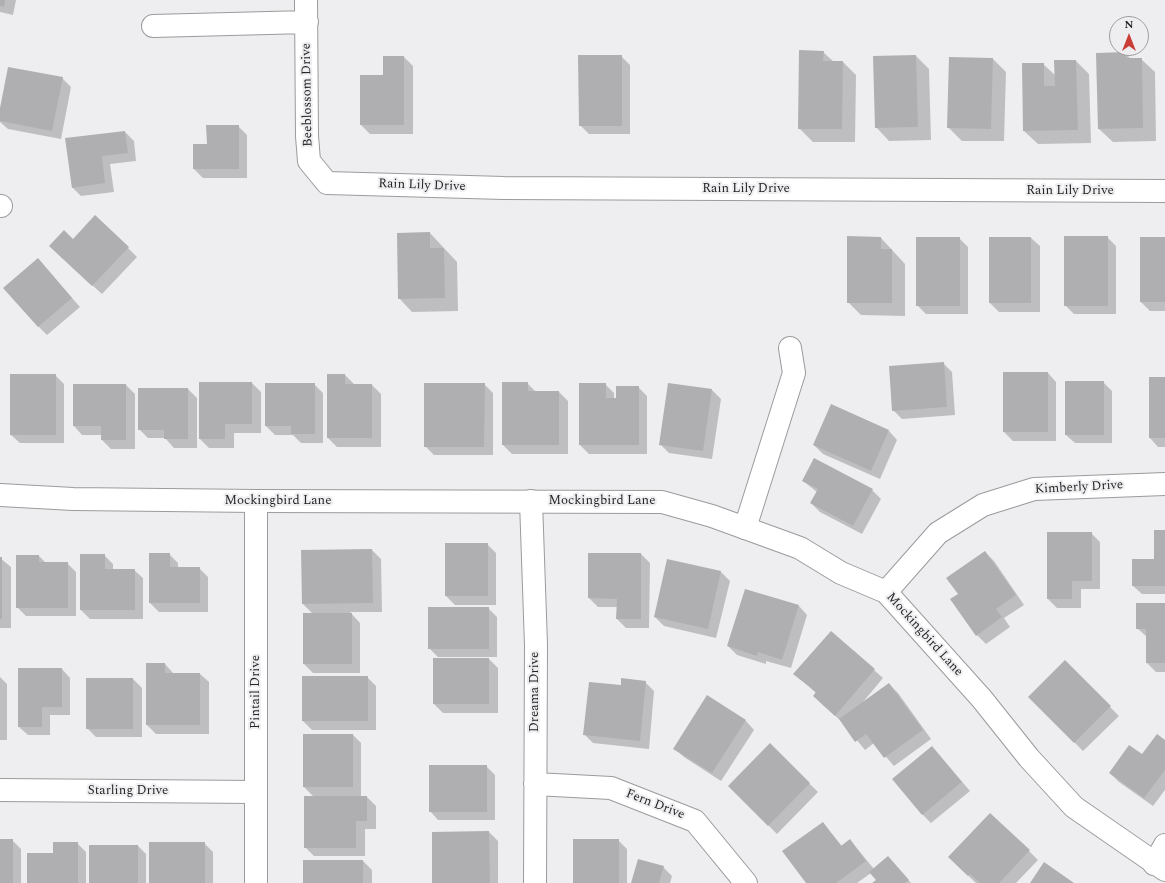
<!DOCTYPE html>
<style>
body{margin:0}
#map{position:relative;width:1165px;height:883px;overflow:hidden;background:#eeeef0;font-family:Spectral,serif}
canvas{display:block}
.north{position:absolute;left:1109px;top:16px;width:40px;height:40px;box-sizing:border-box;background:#eeeef0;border:1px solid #9e9e9f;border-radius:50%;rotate:0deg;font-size:11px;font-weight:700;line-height:16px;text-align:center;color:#252526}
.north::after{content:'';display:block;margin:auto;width:14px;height:18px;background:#ca3c36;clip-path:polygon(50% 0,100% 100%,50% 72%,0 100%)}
</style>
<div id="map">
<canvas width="1165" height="883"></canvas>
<div class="north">N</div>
</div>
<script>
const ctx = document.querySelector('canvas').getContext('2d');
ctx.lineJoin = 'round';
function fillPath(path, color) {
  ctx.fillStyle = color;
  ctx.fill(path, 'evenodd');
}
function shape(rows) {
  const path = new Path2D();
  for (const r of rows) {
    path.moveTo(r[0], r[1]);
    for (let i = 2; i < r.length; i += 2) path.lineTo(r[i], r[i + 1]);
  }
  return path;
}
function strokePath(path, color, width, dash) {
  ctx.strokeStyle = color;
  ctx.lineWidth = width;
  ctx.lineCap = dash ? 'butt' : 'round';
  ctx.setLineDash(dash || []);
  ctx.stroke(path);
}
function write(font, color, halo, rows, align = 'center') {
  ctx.font = font + ' Spectral,serif';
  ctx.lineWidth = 4;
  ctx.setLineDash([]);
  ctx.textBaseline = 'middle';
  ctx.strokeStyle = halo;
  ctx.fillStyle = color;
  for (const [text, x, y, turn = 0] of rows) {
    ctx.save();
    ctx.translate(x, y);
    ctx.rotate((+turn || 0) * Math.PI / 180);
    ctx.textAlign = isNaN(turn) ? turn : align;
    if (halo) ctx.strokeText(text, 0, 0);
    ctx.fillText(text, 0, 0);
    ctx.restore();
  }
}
const shadow = shape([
 [0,0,16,0,13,15,0,12],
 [823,52,834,62,843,62,856,75,855,142,813,142,799,128],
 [1125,53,1131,59,1141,59,1155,72,1156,141,1113,142,1099,129,1097,54],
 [621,56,630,65,630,134,589,134,580,125],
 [916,56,929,69,931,140,889,141,876,127,874,57],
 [404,57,413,66,413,134,370,134,361,125,384,76],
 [993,59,1006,72,1004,141,962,141,948,127],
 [1076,61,1089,74,1091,143,1038,144,1024,131,1043,64,1056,76],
 [62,78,71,87,61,139,8,129,0,122,0,113],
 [238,126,247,135,247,178,203,178,194,169,208,145],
 [125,132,134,141,136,161,110,164,114,192,81,196,72,187,66,139],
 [430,233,457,262,458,311,412,312,399,298],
 [1107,237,1116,246,1116,314,1074,314,1065,305],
 [881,238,905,264,905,316,861,315,848,302],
 [959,238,968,247,968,314,926,314,917,305],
 [1031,238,1040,246,1040,312,999,312,990,303],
 [1165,238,1165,311,1150,311,1141,302],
 [73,240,128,248,137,257,102,294,59,255],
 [38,259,80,307,47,335,38,326],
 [943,363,952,372,955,415,902,419,893,410],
 [1048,373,1056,382,1056,441,1013,441,1004,432],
 [55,375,64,384,64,443,20,443,11,435],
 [328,375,345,375,354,384,372,385,381,394,381,447,337,447,328,438],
 [1150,378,1165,378,1165,447,1158,447,1150,438],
 [1103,382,1112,391,1112,443,1075,443,1066,435],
 [252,383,261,392,261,433,234,433,234,448,209,448,200,439],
 [503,383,527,383,536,392,559,392,568,401,568,454,512,454,503,445],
 [314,384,323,393,323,443,301,443,293,435,275,435,266,426],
 [484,384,493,393,493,455,434,455,425,446],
 [580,384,605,384,614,393,614,399,638,387,647,396,647,454,589,454,580,445],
 [74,385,126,385,135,394,135,449,111,449,102,440,102,435,82,435,74,426],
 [188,389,197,398,197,448,174,448,165,438,148,438,139,429],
 [712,390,721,399,712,459,669,453,660,444],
 [889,431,897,440,880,479,823,454,814,445],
 [803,481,872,490,881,499,862,534,820,512,811,503,817,492],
 [1165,531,1165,594,1142,594,1133,586,1155,560],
 [1091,533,1100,542,1100,589,1081,589,1081,608,1057,608,1048,599],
 [446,544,487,544,496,553,496,605,455,605,446,596],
 [372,550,381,559,382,612,350,612,360,623,360,673,313,673,304,664,313,614,303,604],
 [985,552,994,561,1024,605,1004,618,1010,627,986,644,977,635,959,594],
 [150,554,169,554,178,563,178,568,199,568,208,577,208,612,159,612,150,603],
 [589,554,641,554,650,563,649,628,626,628,617,619,617,607,598,607,589,598],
 [81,555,104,555,113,564,113,570,134,570,143,578,143,619,90,619,81,610],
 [39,556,46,563,67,563,76,572,76,616,26,616,17,607],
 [0,558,11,567,11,628,0,628],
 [668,560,721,572,730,581,716,638,664,626,655,617],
 [1165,604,1165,672,1156,672,1147,663,1147,637,1137,628],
 [799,606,807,615,791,668,766,661,766,664,737,655,728,646],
 [488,608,497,617,497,657,438,657,429,648],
 [831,632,883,678,863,702,889,684,898,693,931,739,894,766,874,743,865,750,841,721,823,705,816,693,795,674],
 [434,659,489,659,498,668,498,713,443,713,434,704],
 [1065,662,1119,716,1083,751,1029,697],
 [165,664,174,674,200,674,209,682,209,734,156,734,147,725],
 [62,669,70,678,70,715,50,715,50,735,28,735,19,727],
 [0,677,7,684,7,740,0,740],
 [367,677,376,686,376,730,312,730,303,721],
 [133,679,142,688,142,737,96,737,87,728],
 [645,682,654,691,649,749,593,743,584,734,621,686],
 [746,721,754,730,721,781,684,757,675,749],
 [353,735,361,743,361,797,367,797,376,806,376,829,365,829,365,856,314,856,305,847,314,797,304,787],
 [1165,742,1165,790,1153,806,1119,782,1110,773],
 [770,745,818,792,777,834,729,786],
 [932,747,970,791,931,823,922,814],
 [486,766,495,775,495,820,438,820,430,811],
 [823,823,842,846,850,840,874,869,896,866,911,883,874,883,877,880,871,873,857,883,807,883],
 [489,832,498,841,498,883,433,883],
 [0,840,12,840,21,849,21,883,0,883],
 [618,840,627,849,627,883,574,883],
 [77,843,86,852,86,883,28,883,54,854],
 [204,843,213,852,213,883,150,883],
 [138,846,146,854,146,883,90,883],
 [1029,851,1038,860,1016,883,976,883,958,866],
 [304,861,363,861,372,870,372,883,304,883],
 [663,867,672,876,670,883,632,883]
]);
const building = shape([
 [0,0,5,0,4,7,0,6],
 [799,50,824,51,823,61,843,61,842,129,798,129],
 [1126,52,1126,58,1142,58,1143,128,1098,129,1096,53],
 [578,55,622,55,622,126,579,126],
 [916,55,918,127,875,128,873,56],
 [383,56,404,56,404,125,360,125,360,75,383,75],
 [949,57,993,58,991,129,947,128],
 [1054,60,1076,60,1078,130,1023,131,1022,63,1044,63,1044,86,1055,86],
 [8,67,63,77,52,131,0,121,0,108],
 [206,125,239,125,239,169,193,169,193,144,207,144],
 [125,131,128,153,102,156,105,183,72,188,65,138],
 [95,215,129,247,92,286,49,246,64,230,73,239],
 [430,232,430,248,444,248,445,298,398,299,397,233],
 [847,236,881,237,881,249,892,249,892,303,847,303],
 [1064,236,1108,236,1108,306,1064,306],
 [916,237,960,237,960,306,916,306],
 [989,237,1031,237,1031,303,989,303],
 [1140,237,1165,237,1165,302,1140,302],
 [38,258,72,298,38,327,3,288],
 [944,362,947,407,892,411,889,366],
 [1003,372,1048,372,1048,432,1003,432],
 [10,374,56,374,56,435,10,435],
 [327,374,345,374,345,384,372,384,372,438,327,438],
 [1149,377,1165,377,1165,438,1149,438],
 [1065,381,1104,381,1104,435,1065,435],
 [199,382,252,382,252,424,225,424,225,439,199,439],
 [502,382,528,382,528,391,559,391,559,445,502,445],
 [265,383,315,383,315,434,291,434,291,426,265,426],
 [424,383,485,383,484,447,424,447],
 [579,383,606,383,606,398,616,398,616,386,639,386,639,445,579,445],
 [668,383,712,389,703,451,659,445],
 [73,384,126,384,126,440,101,440,101,426,73,426],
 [138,388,188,388,188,439,164,439,164,430,138,430],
 [831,404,889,430,871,471,813,445],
 [814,458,873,489,853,526,810,503,818,489,802,481],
 [1154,530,1165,530,1165,586,1132,586,1132,559,1154,559],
 [1047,532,1092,532,1092,581,1072,581,1072,599,1047,599],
 [445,543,488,543,488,596,445,596],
 [372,549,373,603,302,604,301,550],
 [985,551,1016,595,996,609,1002,617,976,636,950,599,958,594,946,578],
 [149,553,170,553,170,567,200,567,200,603,149,603],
 [588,553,641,553,641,619,616,619,617,599,588,598],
 [80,554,105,554,105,569,135,569,135,610,80,610],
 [16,555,39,555,39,562,68,562,68,608,16,608],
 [0,557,2,557,2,619,0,619],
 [667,559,721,571,708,629,654,617],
 [745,589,799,605,782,660,758,652,757,656,727,646],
 [1136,603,1165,603,1165,663,1146,663,1146,629,1136,629],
 [428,607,489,607,489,649,428,649],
 [303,613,352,613,352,664,303,664],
 [831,631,875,669,835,716,813,696,816,692,793,674],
 [433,658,489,658,489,704,433,704],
 [1065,660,1111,706,1074,743,1028,697],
 [146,663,165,663,165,673,200,673,200,725,146,725],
 [18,668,62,668,62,707,42,707,42,727,18,727],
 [302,676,368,676,368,721,302,721],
 [86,678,133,678,133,729,86,729],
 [621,678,646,681,640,741,583,735,589,682,621,685],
 [889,683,923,730,884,758,866,734,855,742,839,719],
 [707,695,746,720,712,773,673,749],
 [303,734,353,734,353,787,303,787],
 [1157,734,1165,740,1165,770,1144,798,1109,773,1129,745,1142,754],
 [770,743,810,783,768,826,728,786],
 [932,746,962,782,922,815,892,779],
 [429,765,487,765,487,812,429,812],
 [304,796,367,796,367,821,356,821,356,848,304,848],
 [990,813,1030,850,999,883,980,883,970,874,968,876,948,857],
 [823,822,841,846,850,839,866,861,836,883,806,883,782,851],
 [489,831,490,883,432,883,432,832],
 [0,839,13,839,13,883,0,883],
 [573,839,619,839,619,883,573,883],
 [53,842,78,842,78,883,27,883,27,853,53,853],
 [149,842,205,842,205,883,149,883],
 [89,845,138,845,138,883,89,883],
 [888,856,909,880,905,883,872,883,876,880,869,872],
 [638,859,664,866,659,883,631,883],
 [303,860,363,860,363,883,303,883],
 [1044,862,1074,883,1030,883]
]);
const street = shape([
 [306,0,307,136,309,161,327,183,504,188,1165,191],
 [153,26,307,22],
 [0,206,1,206],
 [256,501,256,883],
 [531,501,536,645,535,883],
 [745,528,794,373,790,348],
 [886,592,938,533,983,505,1034,489,1165,484],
 [535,784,611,788,695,821,746,883],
 [0,790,256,792],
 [1154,864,1165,845]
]);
const secondary = shape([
 [0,495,73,499,256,501,662,502,712,516,800,548,841,573,886,592,982,699,1029,758,1074,807,1165,870]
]);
const streetNames = [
 ["Beeblossom Drive",308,95,-91],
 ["Rain Lily Drive",422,186,2],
 ["Rain Lily Drive",746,189],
 ["Rain Lily Drive",1070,191],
 ["Kimberly Drive",1079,488,-3],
 ["Mockingbird Lane",278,501],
 ["Mockingbird Lane",602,501],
 ["Mockingbird Lane",924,635,48],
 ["Pintail Drive",256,692,-90],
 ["Dreama Drive",535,692,-90],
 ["Starling Drive",128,791],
 ["Fern Drive",655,805,21]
];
fillPath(shadow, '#0003');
fillPath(building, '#afaeb0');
strokePath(street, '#9b9b9d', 24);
strokePath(secondary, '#9b9b9d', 24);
strokePath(street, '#fff', 22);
strokePath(secondary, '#fff', 22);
write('13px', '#252526', '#eeeef0', streetNames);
</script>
